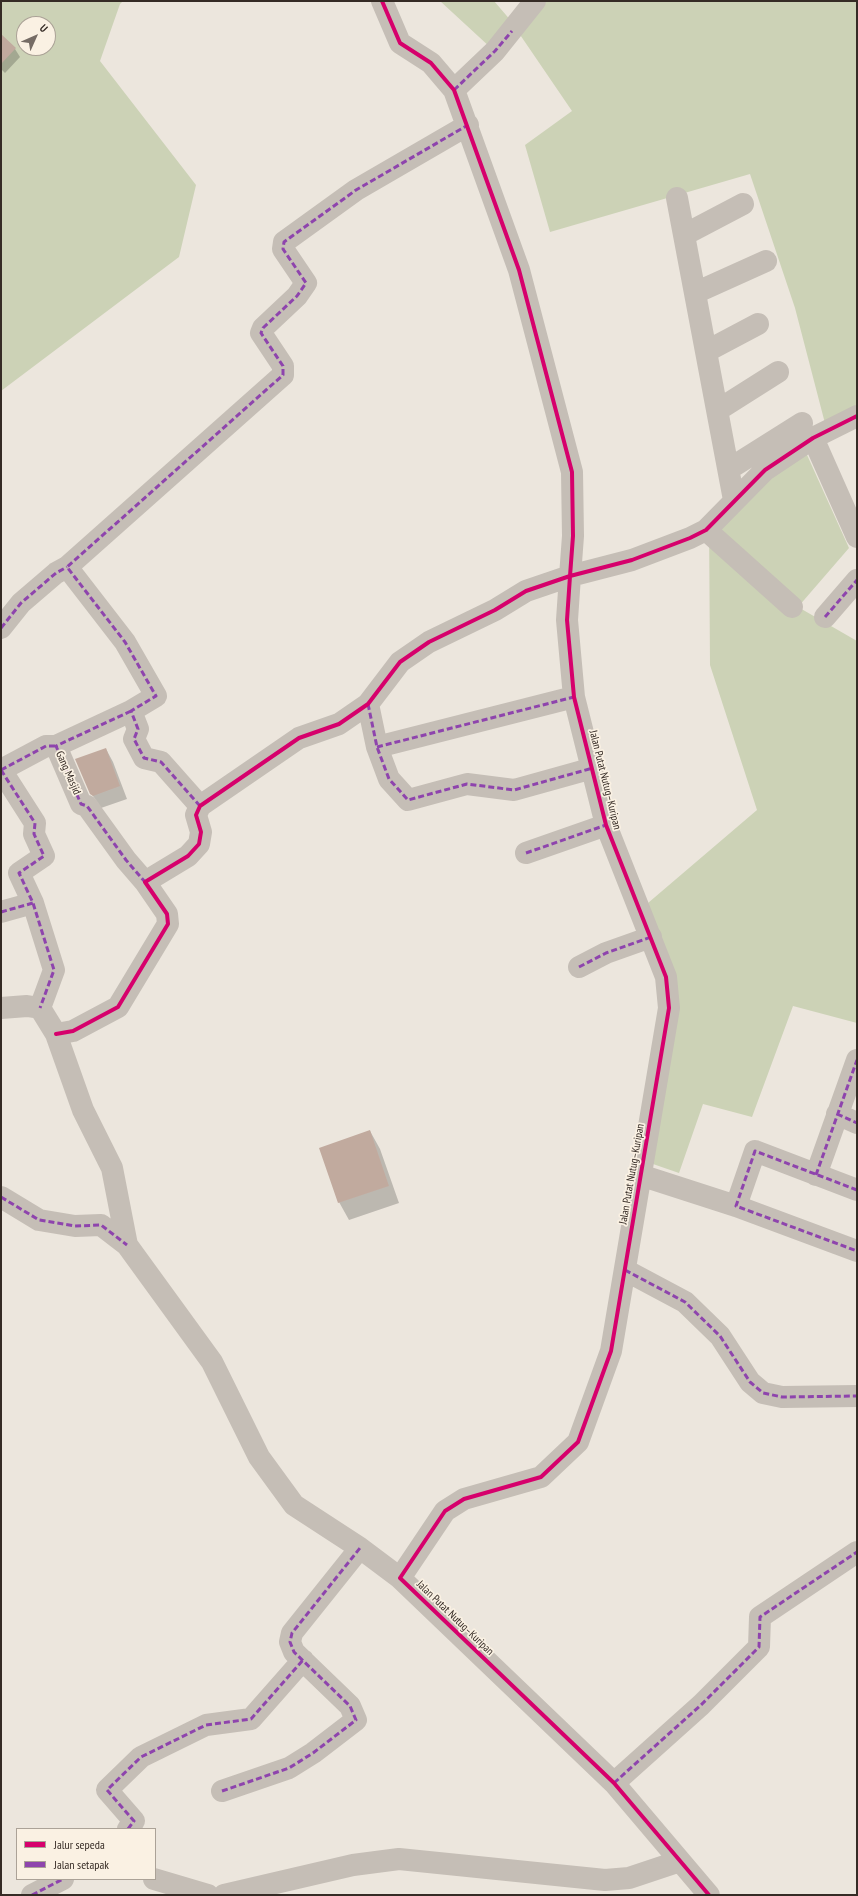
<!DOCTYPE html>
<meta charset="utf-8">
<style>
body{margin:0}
#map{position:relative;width:858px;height:1896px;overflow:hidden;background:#ece6dd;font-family:"PT Sans Narrow",sans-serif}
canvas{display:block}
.frame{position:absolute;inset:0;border:2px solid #352b25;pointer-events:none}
.legend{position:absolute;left:16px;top:1828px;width:140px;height:52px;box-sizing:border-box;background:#faf1e3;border:1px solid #aba297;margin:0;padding:5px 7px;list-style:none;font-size:12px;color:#352b25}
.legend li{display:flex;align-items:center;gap:8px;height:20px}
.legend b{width:20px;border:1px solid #aba297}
.north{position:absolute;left:16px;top:16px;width:40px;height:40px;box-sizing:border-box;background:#faf1e3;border:1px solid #aba297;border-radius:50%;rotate:45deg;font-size:11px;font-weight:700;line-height:16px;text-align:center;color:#352b25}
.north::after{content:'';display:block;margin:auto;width:14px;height:18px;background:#756c65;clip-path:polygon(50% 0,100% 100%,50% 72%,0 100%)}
</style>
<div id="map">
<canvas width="858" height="1896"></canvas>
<div class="frame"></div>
<ul class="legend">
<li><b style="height:5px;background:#d6006c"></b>Jalur sepeda</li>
<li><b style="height:5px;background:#8e44ad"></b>Jalan setapak</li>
</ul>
<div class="north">U</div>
</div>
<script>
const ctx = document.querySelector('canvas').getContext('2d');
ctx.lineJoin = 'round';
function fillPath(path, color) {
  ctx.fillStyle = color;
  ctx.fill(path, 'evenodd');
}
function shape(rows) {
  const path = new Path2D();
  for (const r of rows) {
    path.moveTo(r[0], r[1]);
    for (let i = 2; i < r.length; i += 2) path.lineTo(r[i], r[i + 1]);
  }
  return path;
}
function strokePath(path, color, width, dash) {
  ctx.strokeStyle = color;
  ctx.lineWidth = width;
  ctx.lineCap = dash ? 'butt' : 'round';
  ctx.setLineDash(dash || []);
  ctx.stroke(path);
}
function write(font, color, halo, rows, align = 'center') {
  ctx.font = font + ' "PT Sans Narrow",sans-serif';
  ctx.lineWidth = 3.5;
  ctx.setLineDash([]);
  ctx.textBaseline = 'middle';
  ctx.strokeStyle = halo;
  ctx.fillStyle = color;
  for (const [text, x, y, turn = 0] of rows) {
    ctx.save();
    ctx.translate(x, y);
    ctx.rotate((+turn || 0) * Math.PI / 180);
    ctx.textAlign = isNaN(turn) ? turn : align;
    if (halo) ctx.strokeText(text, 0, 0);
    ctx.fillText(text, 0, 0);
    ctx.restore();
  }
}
const green = shape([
 [1,1,123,1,120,4,100,61,196,185,179,257,1,391],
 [24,24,48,24,48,48,24,48],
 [440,1,494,1,512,22,531,1,857,1,857,412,827,431,795,308,750,174,550,232,525,145,572,111,512,23,491,48],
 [803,446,849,548,798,607,857,641,857,1023,793,1006,752,1117,703,1104,679,1173,653,1164,676,996,648,903,757,810,710,665,709,520]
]);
const shadow = shape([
 [1,36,15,49,20,57,5,73,1,69],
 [106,749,113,762,127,799,101,808,91,793],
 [370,1131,380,1149,399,1203,349,1220,339,1202]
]);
const building = shape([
 [1,34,16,48,1,64],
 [106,748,120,786,93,796,90,794,75,759],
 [370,1130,389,1186,338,1203,319,1148]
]);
const minor = shape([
 [454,90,495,51,535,1],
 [677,198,734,500],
 [684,235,743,204],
 [695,293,766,261],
 [707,351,758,324],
 [718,410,778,372],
 [813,438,857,537],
 [729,469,802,423],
 [706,530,792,607],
 [825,617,857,580],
 [1,628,21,603,56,573,67,567],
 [368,704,377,747,389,779,408,800,467,784,514,790,593,768],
 [131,711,56,746,81,804,87,806,126,860,145,882],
 [377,747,574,697],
 [1,770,35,823,34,834,44,856,19,873,33,903,54,970,40,1008],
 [1,770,46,746,56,746],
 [200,806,161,762,144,758,134,739,138,729,131,711,156,696,125,642,67,567,283,375,283,366,261,333,263,328,297,296,306,283,283,249,284,242,356,190,468,125],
 [526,853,606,825],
 [1,912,33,903],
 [579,967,606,953,651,937],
 [1,1008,27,1006,40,1008,56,1034,83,1110,112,1168,127,1245,212,1362,259,1457,294,1505,360,1548,400,1578],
 [56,1034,73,1031,118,1007,168,924,167,914,145,882,188,856,199,844,201,832,196,815,200,806,299,738,339,724,368,704,400,662,429,642,495,610,526,591,570,576,573,536,572,472,519,270,454,90,431,63,400,43,382,1],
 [837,1114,857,1123],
 [640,1175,736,1206,857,1251],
 [816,1175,857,1060],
 [1,1197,39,1220,75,1226,101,1225,127,1245],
 [736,1206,755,1151,857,1190],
 [625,1270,685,1302,720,1336,750,1382,763,1393,782,1397,857,1396],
 [614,1783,701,1705,759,1647,760,1617,857,1552],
 [222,1791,289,1768,313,1753,356,1720,350,1706,294,1652,290,1642,292,1633,360,1548],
 [128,1829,134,1821,107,1790,141,1757,206,1725,251,1719,303,1660],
 [154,1879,208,1895],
 [32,1895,63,1879],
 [224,1895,353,1865,399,1859,605,1880,629,1878,680,1861],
 [709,1895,614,1783,400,1578,445,1511,464,1499,541,1477,578,1442,611,1351,669,1008,666,977,606,825,574,697,567,620,570,576,632,560,690,538,706,530,765,470,813,438,857,416]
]);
const quiet = shape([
 [454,90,495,51,512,31],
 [825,617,857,580],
 [1,628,21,603,56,573,67,567],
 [368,704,377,747,389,779,408,800,467,784,514,790,593,768],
 [131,711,56,746,81,804,87,806,126,860,145,882],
 [377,747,574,697],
 [1,770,35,823,34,834,44,856,19,873,33,903,54,970,40,1008],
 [1,770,46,746,56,746],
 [200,806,161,762,144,758,134,739,138,729,131,711,156,696,125,642,67,567,283,375,283,366,261,333,263,328,297,296,306,283,283,249,284,242,356,190,468,125],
 [526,853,606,825],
 [1,912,33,903],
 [579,967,606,953,651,937],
 [837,1114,857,1123],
 [816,1175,857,1060],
 [857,1190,755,1151,736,1206,857,1251],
 [1,1197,39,1220,75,1226,101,1225,127,1245],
 [625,1270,685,1302,720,1336,750,1382,763,1393,782,1397,857,1396],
 [614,1783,701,1705,759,1647,760,1617,857,1552],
 [222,1791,289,1768,313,1753,356,1720,350,1706,294,1652,290,1642,292,1633,360,1548],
 [128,1829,134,1821,107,1790,141,1757,206,1725,251,1719,303,1660],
 [32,1895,63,1879]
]);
const cycleway = shape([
 [56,1034,73,1031,118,1007,168,924,167,914,145,882,188,856,199,844,201,832,196,815,200,806,299,738,339,724,368,704,400,662,429,642,495,610,526,591,570,576,573,536,572,472,519,270,454,90,431,63,400,43,382,1],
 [709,1895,614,1783,400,1578,445,1511,464,1499,541,1477,578,1442,611,1351,669,1008,666,977,606,825,574,697,567,620,570,576,632,560,690,538,706,530,765,470,813,438,857,416]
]);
const streetNames = [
 ["Gang Masjid",68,773,66],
 ["Jalan Putat Nutug–Kuripan",605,780,76],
 ["Jalan Putat Nutug–Kuripan",632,1174,-80],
 ["Jalan Putat Nutug–Kuripan",455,1618,44]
];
fillPath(green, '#ccd2b6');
fillPath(shadow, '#0003');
fillPath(building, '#c1aa9e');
strokePath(minor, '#c5beb6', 22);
strokePath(quiet, '#8e44ad', 3, [6, 3]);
strokePath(cycleway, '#d6006c', 4);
write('11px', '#352b25', '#faf1e3', streetNames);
</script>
